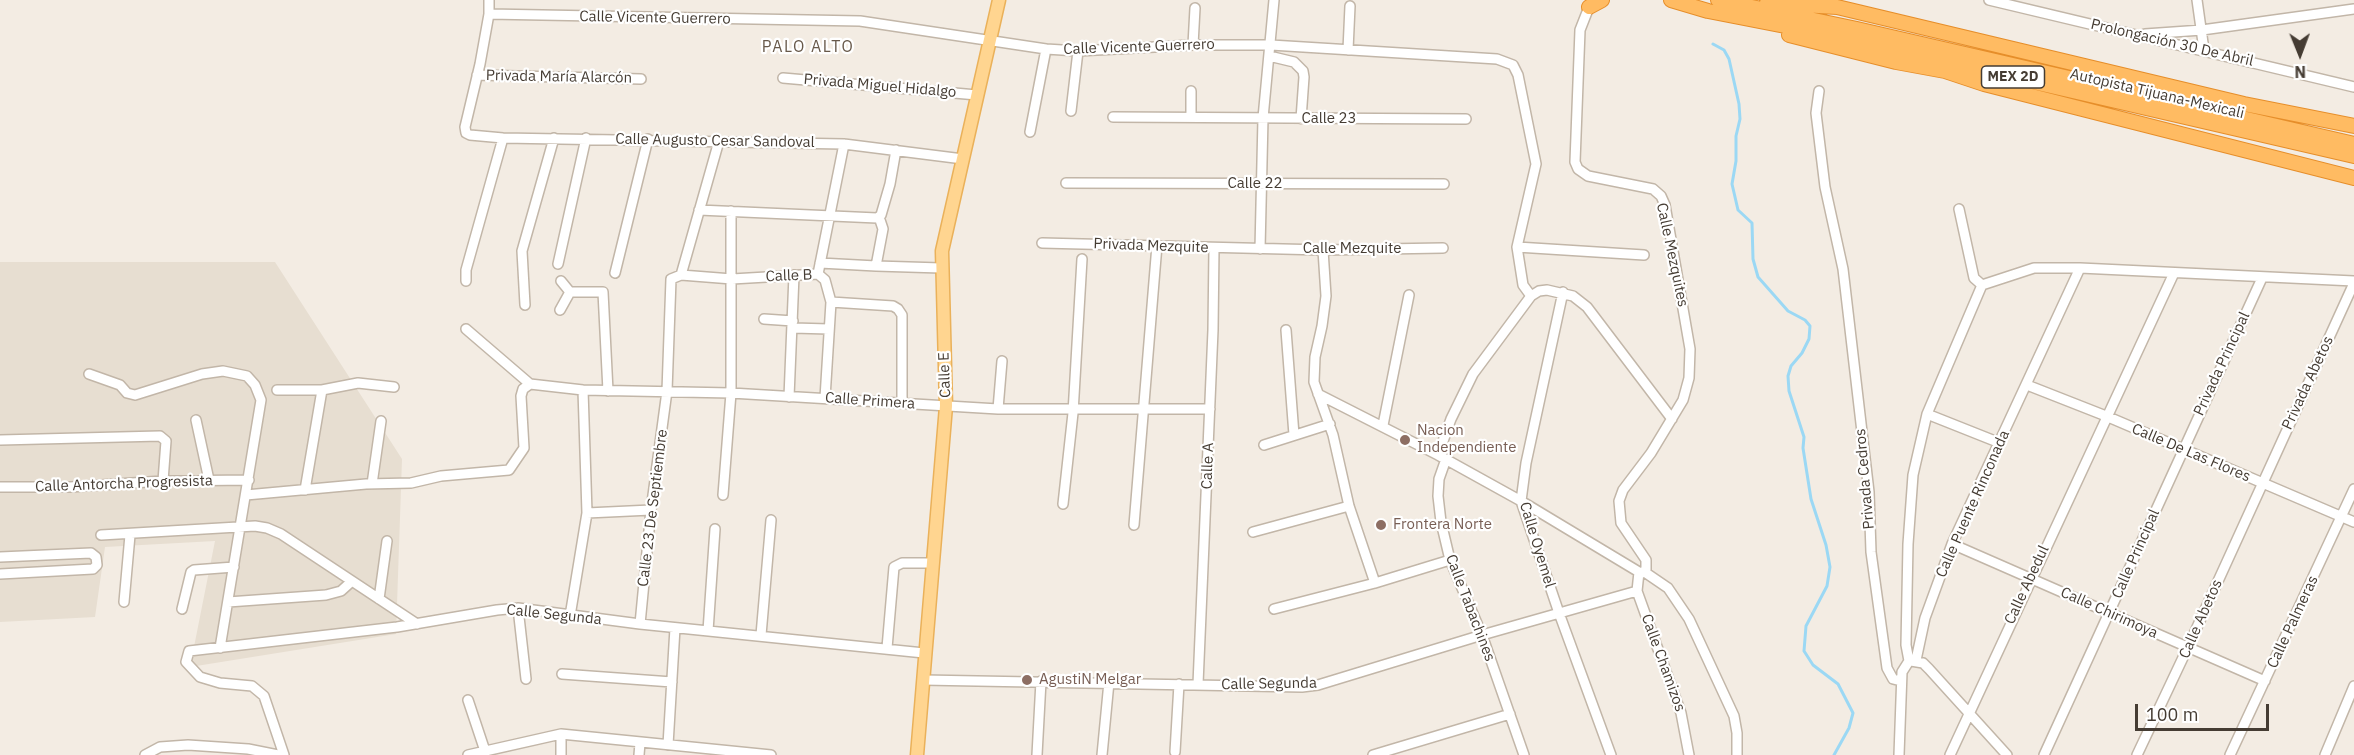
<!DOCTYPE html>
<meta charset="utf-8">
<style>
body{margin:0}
#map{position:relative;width:2354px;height:755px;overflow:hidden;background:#f3ece3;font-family:"IBM Plex Sans",sans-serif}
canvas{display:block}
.north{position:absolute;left:2270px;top:24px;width:60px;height:60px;-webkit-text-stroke:4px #fff;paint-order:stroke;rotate:179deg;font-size:16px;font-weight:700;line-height:24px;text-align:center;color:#453c33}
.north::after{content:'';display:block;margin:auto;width:21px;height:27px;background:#453c33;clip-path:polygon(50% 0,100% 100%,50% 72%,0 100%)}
.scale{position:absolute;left:2135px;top:704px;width:134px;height:27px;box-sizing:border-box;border:3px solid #453c33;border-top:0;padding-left:8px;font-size:18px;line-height:21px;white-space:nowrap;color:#453c33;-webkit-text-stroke:4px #fff;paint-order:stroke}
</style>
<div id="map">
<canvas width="2354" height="755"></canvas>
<div class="north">N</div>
<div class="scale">100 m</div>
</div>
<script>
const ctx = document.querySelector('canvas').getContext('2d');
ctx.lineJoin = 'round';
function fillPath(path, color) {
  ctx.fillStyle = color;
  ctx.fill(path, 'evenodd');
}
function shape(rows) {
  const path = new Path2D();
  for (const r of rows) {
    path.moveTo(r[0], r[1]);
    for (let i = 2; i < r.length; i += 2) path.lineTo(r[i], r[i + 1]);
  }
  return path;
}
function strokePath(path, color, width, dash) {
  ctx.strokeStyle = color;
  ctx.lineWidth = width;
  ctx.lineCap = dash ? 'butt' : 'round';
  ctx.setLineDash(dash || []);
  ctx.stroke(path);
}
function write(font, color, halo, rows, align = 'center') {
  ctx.font = font + ' "IBM Plex Sans",sans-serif';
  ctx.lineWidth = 4.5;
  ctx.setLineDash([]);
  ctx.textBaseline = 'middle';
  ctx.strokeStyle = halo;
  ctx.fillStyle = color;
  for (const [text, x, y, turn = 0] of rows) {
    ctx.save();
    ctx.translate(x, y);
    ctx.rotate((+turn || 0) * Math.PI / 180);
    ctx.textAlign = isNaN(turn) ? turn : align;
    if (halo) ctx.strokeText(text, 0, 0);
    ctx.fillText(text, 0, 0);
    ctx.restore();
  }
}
const residential = shape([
 [0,262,275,262,402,459,396,634,190,667,215,541,105,547,95,617,0,622]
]);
const stream = shape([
 [1713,44,1724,50,1729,59,1739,104,1740,119,1736,136,1736,161,1732,184,1738,210,1752,223,1753,259,1758,277,1788,311,1805,320,1810,326,1809,339,1802,353,1791,366,1788,376,1789,391,1804,437,1803,448,1811,499,1826,545,1830,567,1827,586,1806,626,1804,651,1813,665,1838,684,1853,713,1849,728,1834,755]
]);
const minor = shape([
 [489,0,489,14,480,64,465,127,466,133,470,135,503,138,844,144,963,159],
 [1989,0,2354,87],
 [2197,0,2204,50],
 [1589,7,1580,30,1575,162,1578,169,1588,176,1653,189,1661,196,1665,205,1690,349,1689,378,1683,400,1651,453,1623,490,1619,501,1621,523,1646,560,1646,573],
 [489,14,860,21,1046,49,1078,51,1193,45,1271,45,1497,59,1513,65,1518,75,1536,164,1517,247,1523,285,1531,296],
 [2145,34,2202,30,2354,9],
 [1193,45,1195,8],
 [1348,50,1350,6],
 [1269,56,1294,62,1303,71,1304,77,1301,119],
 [477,75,641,79],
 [783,78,977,95],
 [1191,91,1191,117],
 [1819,91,1816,113,1825,187,1843,269,1869,492,1871,552,1887,668,1893,679,1901,681],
 [1071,111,1078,51],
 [1113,117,1466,119],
 [1030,132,1046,49],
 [1066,183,1444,184],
 [1959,209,1974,278,1982,285],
 [699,210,877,218,881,215,890,184,896,150],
 [879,217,883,229,876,266,941,268],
 [1042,243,1323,250,1443,248],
 [1517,247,1644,255],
 [1260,249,1263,118,1274,0],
 [1323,250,1326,296,1322,326,1315,357,1314,382,1333,435,1349,506,1375,583],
 [820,263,876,266],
 [558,264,586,138],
 [615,273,648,139],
 [818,274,844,144],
 [681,275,719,141],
 [466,281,466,270,503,138],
 [561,281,570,292,603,292,608,391],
 [1982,285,2034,268,2080,268,2354,281],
 [1563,292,1526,463,1521,501,1559,613,1611,755],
 [831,302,893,306,898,309,902,315,902,403],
 [525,305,522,251,554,138],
 [560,310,570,292],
 [764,319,793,321],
 [793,328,829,329],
 [466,329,530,384],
 [1286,330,1294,435],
 [89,374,120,385,127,393,135,395,202,374,223,371,247,376,255,385,261,400,220,648],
 [530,384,583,390,731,393,998,409,1210,409],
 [2027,385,2106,416,2354,522],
 [277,390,322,390,358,383,394,387],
 [1318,394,1438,455,1521,501,1639,572,1646,573],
 [789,397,794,275],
 [998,409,1002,361],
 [1927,414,2000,443],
 [196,420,209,480],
 [1383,425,1409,295],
 [0,440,160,436,166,441,163,481],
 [1264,445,1330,424],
 [1438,455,1451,419,1473,374,1531,296,1539,291,1547,290,1573,296,1587,307,1672,419],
 [1446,459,1439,479,1438,496,1441,522,1450,560,1482,635,1524,755],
 [372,484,381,421],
 [0,487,70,487,163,481,249,480],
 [305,490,322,390],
 [246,495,366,484,411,483,441,476,509,470,524,448,521,396,523,389,530,384],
 [723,495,731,393,731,211],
 [1063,504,1073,413,1082,259],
 [587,513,651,510],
 [1134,525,1157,245],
 [1253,532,1349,506],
 [101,535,255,526,267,528,281,534,417,624],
 [1952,544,2265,681],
 [0,557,91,553,96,557,97,565,93,569,0,574],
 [1639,572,1637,591,1681,713,1689,755],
 [1646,573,1668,588,1689,619,1734,716,1737,733,1737,755],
 [379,599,387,541],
 [124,602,130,535],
 [228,602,326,595,341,591,352,581],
 [518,608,526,679],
 [182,609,191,572,194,570,234,567],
 [1274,609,1375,583,1450,560],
 [570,616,587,513,583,390],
 [640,624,651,510,667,391,671,279,681,275,732,279,818,274,825,280,831,302,825,398],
 [708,631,715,529],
 [761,635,771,520],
 [887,648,894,567,902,563,932,563],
 [1916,660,1925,618,1952,544,2080,268],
 [1909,661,1906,645,1908,544,1913,475,1927,414,1982,285],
 [1911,661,1923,663,1929,669,2007,755],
 [562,674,672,682],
 [923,680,1302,687,1318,685,1482,635,1637,591],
 [1198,684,1213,330,1214,248],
 [468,700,485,751],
 [668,745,675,628],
 [1175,752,1179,684],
 [145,755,160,747,188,745,248,749,278,755],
 [284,755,264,696,252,686,220,683,200,677,186,662,189,651,397,627,497,610,518,608,640,624,924,653],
 [468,755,561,734,771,755],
 [561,755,561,734],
 [639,755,640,743],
 [1037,755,1041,681],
 [1102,755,1109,682],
 [1373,755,1510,714],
 [1899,755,1902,672,1909,661],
 [1950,755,2174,273],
 [2044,755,2262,278],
 [2137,755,2188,647,2354,283],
 [2230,755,2354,489],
 [2325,755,2354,686]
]);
const major = shape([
 [917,755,946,406,942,251,999,0]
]);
const highway = shape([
 [1671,0,1708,11,1826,34,2354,156],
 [1718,0,1857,29,2354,144],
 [1767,3,1837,7,2244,104,2354,126],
 [1589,7,1602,0],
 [1789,35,1896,62,1945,71,1984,84,2354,178]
]);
const markers = [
 [1405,440,6,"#8d6e63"],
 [1381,525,6,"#8d6e63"],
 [1027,680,6,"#8d6e63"]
];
const shields = [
 [2013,77,63]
];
const shieldNames = [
 ["MEX 2D",2013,77]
];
const streetNames = [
 ["Calle Vicente Guerrero",655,18,1],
 ["Prolongación 30 De Abril",2172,43,13],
 ["Calle Vicente Guerrero",1139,47,-2],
 ["Privada María Alarcón",559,77,1],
 ["Privada Miguel Hidalgo",880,86,5],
 ["Autopista Tijuana-Mexicali",2157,94,13],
 ["Calle 23",1329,119],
 ["Calle Augusto Cesar Sandoval",715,141,1],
 ["Calle 22",1255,184],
 ["Privada Mezquite",1151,246,2],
 ["Calle Mezquite",1352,249],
 ["Calle Mezquites",1672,255,78],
 ["Calle B",789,276,-2],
 ["Privada Principal",2222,364,-65],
 ["Calle E",945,375,-92],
 ["Privada Abetos",2308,383,-65],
 ["Calle Primera",870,401,4],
 ["Calle De Las Flores",2191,453,23],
 ["Calle A",1208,466,-88],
 ["Privada Cedros",1865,479,-95],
 ["Calle Antorcha Progresista",124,484,-2],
 ["Calle Puente Rinconada",1973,504,-66],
 ["Calle 23 De Septiembre",653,508,-83],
 ["Calle Oyemel",1537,545,73],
 ["Calle Principal",2136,554,-66],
 ["Calle Abedul",2027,585,-65],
 ["Calle Tabachines",1470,608,69],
 ["Calle Chirimoya",2109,613,24],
 ["Calle Segunda",554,615,6],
 ["Calle Abetos",2201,619,-66],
 ["Calle Palmeras",2293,622,-65],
 ["Calle Chamizos",1663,663,70],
 ["Calle Segunda",1269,684,-1]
];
const educationNames = [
 ["Nacion",1417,431],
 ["Independiente",1417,448],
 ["Frontera Norte",1393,525],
 ["AgustiN Melgar",1039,680]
];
const neighbourhoodNames = [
 ["PALO ALTO",808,47]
];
fillPath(residential, '#e7ded1');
strokePath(stream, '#9bd8f4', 3);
strokePath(minor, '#c2b6a8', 12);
strokePath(major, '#eab15a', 15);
strokePath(highway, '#e68e2a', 16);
strokePath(minor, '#fff', 9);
strokePath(major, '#ffd590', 12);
strokePath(highway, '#ffbb62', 14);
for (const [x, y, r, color] of markers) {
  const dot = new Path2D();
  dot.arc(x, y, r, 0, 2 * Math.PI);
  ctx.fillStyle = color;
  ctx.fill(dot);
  strokePath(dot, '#fff', 2);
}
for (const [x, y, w] of shields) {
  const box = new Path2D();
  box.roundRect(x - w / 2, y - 11, w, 22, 4.5);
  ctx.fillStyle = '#fff';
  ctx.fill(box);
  strokePath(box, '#453c33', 1.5);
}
write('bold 14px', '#453c33', null, shieldNames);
write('15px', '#453c33', '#fff', streetNames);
write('15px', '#785e54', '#fff', educationNames, 'left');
ctx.letterSpacing = '1.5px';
write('16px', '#68594a', '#fff', neighbourhoodNames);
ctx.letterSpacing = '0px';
</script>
